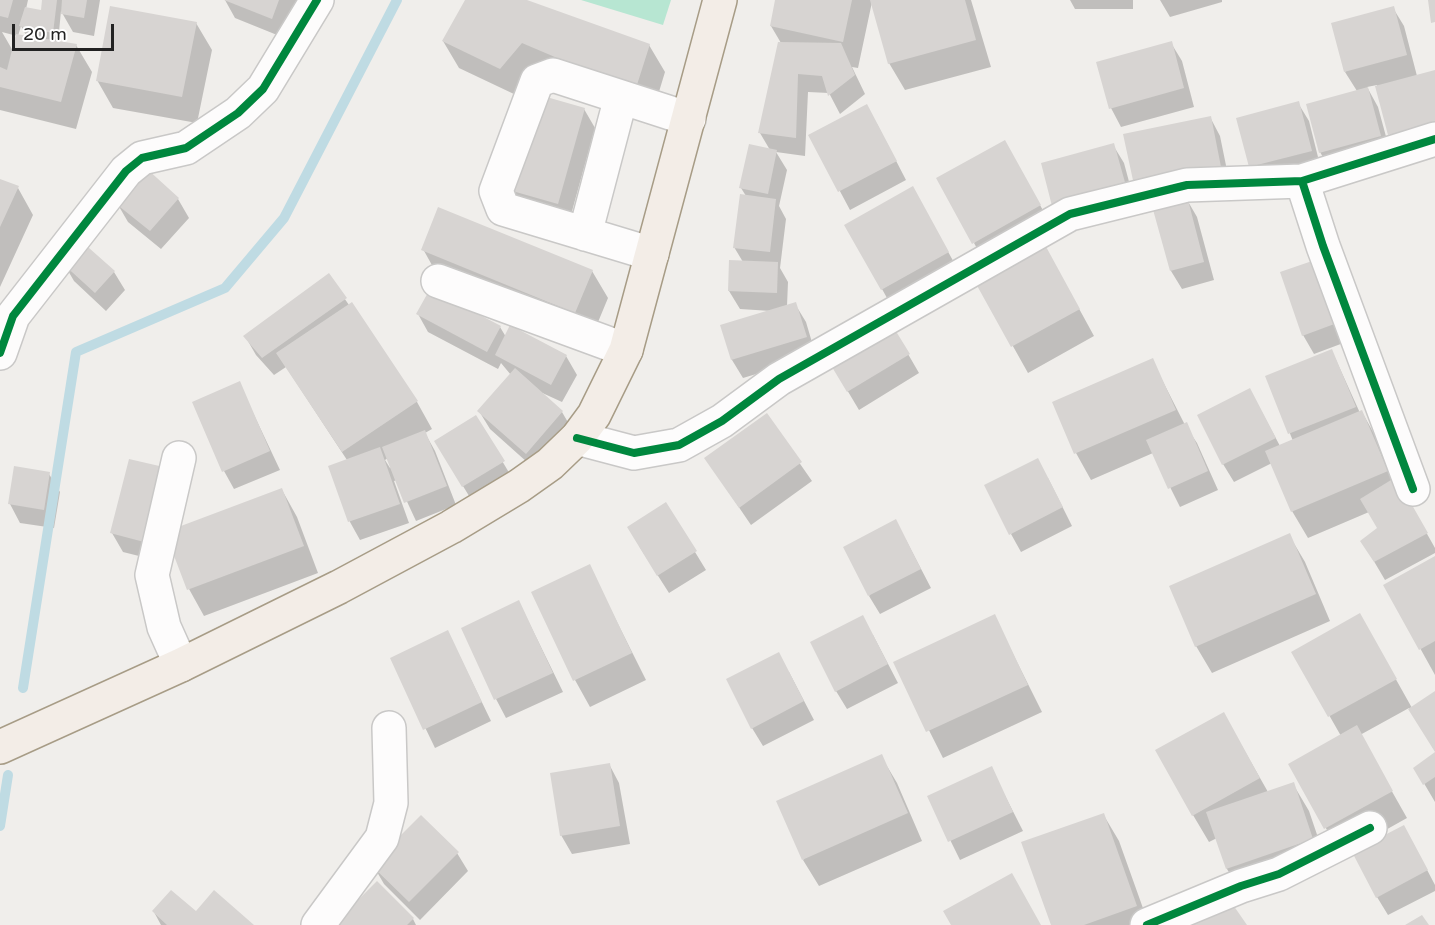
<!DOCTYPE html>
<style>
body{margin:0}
#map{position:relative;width:1435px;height:925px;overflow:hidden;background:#f0eeeb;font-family:"Varela Round",sans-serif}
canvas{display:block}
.scale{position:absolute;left:12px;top:24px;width:102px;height:27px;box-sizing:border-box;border:3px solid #222;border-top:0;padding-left:8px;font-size:18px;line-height:21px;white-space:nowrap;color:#222;-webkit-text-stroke:4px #fff;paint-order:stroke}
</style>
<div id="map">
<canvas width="1435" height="925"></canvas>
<div class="scale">20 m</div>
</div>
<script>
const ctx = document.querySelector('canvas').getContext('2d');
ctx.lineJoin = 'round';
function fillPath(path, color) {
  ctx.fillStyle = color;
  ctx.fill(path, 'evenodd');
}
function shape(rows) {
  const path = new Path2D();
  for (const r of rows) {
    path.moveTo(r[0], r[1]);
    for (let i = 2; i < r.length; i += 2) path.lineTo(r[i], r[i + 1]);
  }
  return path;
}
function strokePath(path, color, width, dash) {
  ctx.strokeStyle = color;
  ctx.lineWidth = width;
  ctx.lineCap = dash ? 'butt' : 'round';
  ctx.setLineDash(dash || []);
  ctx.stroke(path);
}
const pitch = shape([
 [581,0,671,0,663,25]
]);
const shadow = shape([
 [0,0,28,0,26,9,43,11,44,0,100,0,94,36,73,32,61,11,58,42,76,45,92,72,76,129,0,110],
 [21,26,27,37,18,36],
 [2,32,17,36,13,51],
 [225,0,297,0,282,37,235,18],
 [466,0,522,0,649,45,665,72,651,118,538,69,516,95,459,68,443,41],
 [777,0,971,0,991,67,905,90,889,63,872,2,858,68,852,67,865,94,840,114,829,93,808,92,805,156,776,152,787,170,779,206,786,219,780,268,788,282,787,306,795,304,806,322,816,356,743,378,732,360,722,326,771,311,740,309,729,291,743,262,734,247,746,196,741,188,770,150,760,133,781,43,771,26],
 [1070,0,1133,0,1133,9,1075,9],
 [1160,0,1222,0,1222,2,1170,17],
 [1393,8,1404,26,1417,76,1435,72,1435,144,1400,153,1390,135,1377,85,1367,87,1378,107,1391,155,1331,171,1320,152,1357,91,1345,72],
 [196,23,212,50,197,123,113,108,97,80],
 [1171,43,1182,61,1194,107,1121,127,1111,108],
 [1298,103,1309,121,1321,169,1250,167],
 [584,109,595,128,569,222,522,209,511,190],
 [1210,117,1220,136,1230,185,1146,203],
 [877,124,906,180,850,210,810,135],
 [1113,145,1124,163,1135,204,1064,223],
 [1020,169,1055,232,989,270,974,243],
 [146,170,178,199,189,218,161,249,128,222,117,203],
 [0,181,18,188,33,215,0,287],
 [1186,198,1197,217,1214,280,1182,289,1171,271,1154,207],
 [928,215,963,279,897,316,882,289],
 [423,249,592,271,608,298,591,339,438,276],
 [63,262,114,272,125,290,106,311,74,281],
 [1314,262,1346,342,1314,354,1303,335],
 [1059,272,1094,336,1028,373,977,282],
 [328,275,417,402,432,429,425,433,435,451,456,505,416,521,397,480,394,481,409,523,360,540,350,522,330,466,347,460,286,367,274,375,256,355,245,336],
 [388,458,392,467,390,468,385,460],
 [418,314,500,327,506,337,566,356,577,375,562,402,538,391,562,412,573,431,537,471,490,429,479,411,511,375,501,363,498,369,428,332],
 [1332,351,1360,413,1362,412,1377,439,1396,479,1435,548,1435,553,1385,580,1362,541,1379,529,1369,512,1308,538,1292,511,1272,463,1234,482,1223,464,1250,390,1280,446,1293,441,1267,377],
 [908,354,919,373,859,410,828,358],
 [1152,360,1185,425,1197,443,1218,490,1180,507,1153,453,1091,480,1076,453,1054,403],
 [239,383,280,470,234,489,224,471],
 [766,415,812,481,751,525,706,459],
 [476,417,514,481,474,504,447,460],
 [130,460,159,561,123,552,112,533],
 [49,474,60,492,54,528,20,523,10,504],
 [1048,478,1072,526,1021,552,1011,534],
 [282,490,297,517,318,573,204,616,189,589],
 [1289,535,1305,562,1330,621,1212,673,1196,646],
 [906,540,931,588,880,614,869,596],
 [639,546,695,552,706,570,669,593],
 [1435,558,1435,675,1385,585],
 [589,566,646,680,590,707,575,680],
 [519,602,563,692,506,718,496,699],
 [994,616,1042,712,943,758,895,663],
 [448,632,491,721,435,748,392,659],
 [873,635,898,683,847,709,836,691],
 [1375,642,1412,708,1435,692,1435,751,1409,708,1360,735,1407,818,1341,855,1290,764,1341,736,1293,652],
 [789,672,814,720,763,746,752,728],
 [1239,741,1268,792,1293,784,1309,811,1328,867,1243,896,1227,869,1217,838,1209,842,1193,815],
 [1435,754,1435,802,1415,768],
 [881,756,897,783,922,841,819,886,803,860],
 [609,764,619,783,630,844,572,854,561,835],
 [991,768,1023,831,960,860,929,797],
 [1103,814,1119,841,1149,925,1053,925],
 [1414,845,1435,885,1435,891,1388,915,1377,897],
 [457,853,468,871,420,920,384,884,373,865],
 [154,912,196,913,252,925,161,925],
 [413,919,416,925,335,925]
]);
const stream = shape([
 [23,688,76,352,225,288,284,218,397,0],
 [0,826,8,775]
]);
const building = shape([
 [0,0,13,0,8,18,0,16],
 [42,0,57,0,53,33,19,26,25,7,41,10],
 [62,0,87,0,84,18,61,14],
 [224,0,279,0,272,19],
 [465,0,527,0,650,44,635,91,522,43,500,69,442,41],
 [775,0,852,0,843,42,770,26],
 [870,0,965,0,976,40,888,64],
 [1428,0,1435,0,1435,22,1431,23],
 [110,6,197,22,182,97,96,81],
 [1394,6,1407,55,1344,72,1331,23],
 [16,34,77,44,61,102,0,87,0,67,7,70],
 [1172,41,1184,88,1109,109,1096,62],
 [778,42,841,43,855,75,828,96,822,76,798,74,796,138,758,133],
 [1435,70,1435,123,1388,135,1375,86],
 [1368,87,1381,136,1319,153,1306,104],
 [536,94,585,108,558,204,509,190],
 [1299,101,1312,151,1249,167,1236,118],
 [867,104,897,161,838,192,808,135],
 [1211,116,1221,167,1134,185,1123,134],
 [1005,140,1041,205,972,244,936,178],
 [1114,143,1126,186,1052,206,1041,163],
 [749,144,777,150,768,194,739,188],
 [146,168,179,198,150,231,115,203],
 [0,179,19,186,0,227],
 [913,186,949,252,881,290,844,225],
 [740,194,776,199,770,252,733,248],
 [1187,196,1204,262,1170,271,1152,206],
 [438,207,593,270,575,313,421,250],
 [80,240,115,271,95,293,61,262],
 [1044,243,1080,309,1011,347,975,282],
 [729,260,778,262,777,293,728,291],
 [1315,260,1337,323,1302,336,1280,272],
 [329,273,347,298,262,358,243,336],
 [430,289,501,326,487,352,416,314],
 [352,302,418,401,342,452,276,353],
 [796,302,807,337,731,360,720,325],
 [889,320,910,354,847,392,826,357],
 [510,325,567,355,551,385,495,355],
 [1332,349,1356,407,1288,434,1265,376],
 [1153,358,1176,410,1074,454,1052,402],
 [515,368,563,411,526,454,477,411],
 [240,381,270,451,222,472,192,402],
 [1250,388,1276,438,1222,465,1197,415],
 [1362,410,1388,471,1291,512,1265,451],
 [767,413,802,462,739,508,704,458],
 [476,415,505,461,462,487,434,441],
 [1187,422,1208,471,1168,489,1146,440],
 [425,430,447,486,404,503,382,447],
 [380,447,400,504,348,522,328,466],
 [1038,458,1063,507,1009,535,984,485],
 [129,459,168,468,148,543,110,533],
 [14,466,50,472,44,510,8,504],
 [1396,477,1428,533,1374,562,1360,541,1377,528,1360,499],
 [282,488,304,546,187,590,165,532],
 [666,502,697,551,657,576,627,527],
 [896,519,921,569,868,596,843,547],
 [1290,533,1316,594,1195,647,1169,586],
 [1435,556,1435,641,1419,650,1383,585],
 [590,564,632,653,573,681,531,592],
 [519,600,553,673,494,700,461,628],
 [1360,613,1397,679,1328,717,1291,652],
 [995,614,1028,685,926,732,893,662],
 [863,615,888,664,835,692,810,642],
 [448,630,482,702,423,730,390,658],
 [779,652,804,701,751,729,726,679],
 [1435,691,1435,752,1408,709],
 [1224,712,1260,778,1192,816,1155,750],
 [1357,725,1393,791,1324,829,1288,764],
 [1435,752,1435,777,1423,785,1413,768],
 [882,754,908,813,802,860,776,801],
 [610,763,620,826,560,836,550,773],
 [992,766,1013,812,948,842,927,796],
 [1294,782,1313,839,1226,869,1206,812],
 [1104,813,1137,906,1084,925,1051,925,1021,842],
 [421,815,459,852,409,902,371,865],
 [1404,825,1428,870,1376,898,1352,852],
 [1012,873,1041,925,951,925,943,911],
 [377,881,414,918,407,925,333,925],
 [171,890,196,911,214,890,254,925,167,925,152,911],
 [1229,899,1247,925,1191,925],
 [1422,915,1429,925,1405,925]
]);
const minor = shape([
 [1302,181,1323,246,1413,489],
 [585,234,621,97],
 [652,254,503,209,496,191,537,81,553,75,689,119],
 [438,281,626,350],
 [0,353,13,316,126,171,142,158,186,148,238,113,263,89,317,0],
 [577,438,634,453,679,445,722,421,779,379,1070,214,1187,185,1302,181,1435,139],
 [179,458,152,575,164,627,181,665],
 [318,925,382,838,391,803,389,728],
 [1147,925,1241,886,1279,874,1370,828]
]);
const major = shape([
 [0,747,181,665,339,587,451,527,519,486,550,464,577,438,594,415,626,350,720,0]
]);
const cycleway = shape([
 [1302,181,1323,246,1413,489],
 [0,353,13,316,126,171,142,158,186,148,238,113,263,89,317,0],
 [577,438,634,453,679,445,722,421,779,379,1070,214,1187,185,1302,181,1435,139],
 [1147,925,1241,886,1279,874,1370,828]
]);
fillPath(pitch, '#b7e6d2');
fillPath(shadow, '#0003');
strokePath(stream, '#bfdbe3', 10);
fillPath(building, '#d7d4d2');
strokePath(minor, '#c9c8c7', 36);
strokePath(major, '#a79c86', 36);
strokePath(minor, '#fdfcfc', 33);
strokePath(major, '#f3ede7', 33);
strokePath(cycleway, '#00873e', 8);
</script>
